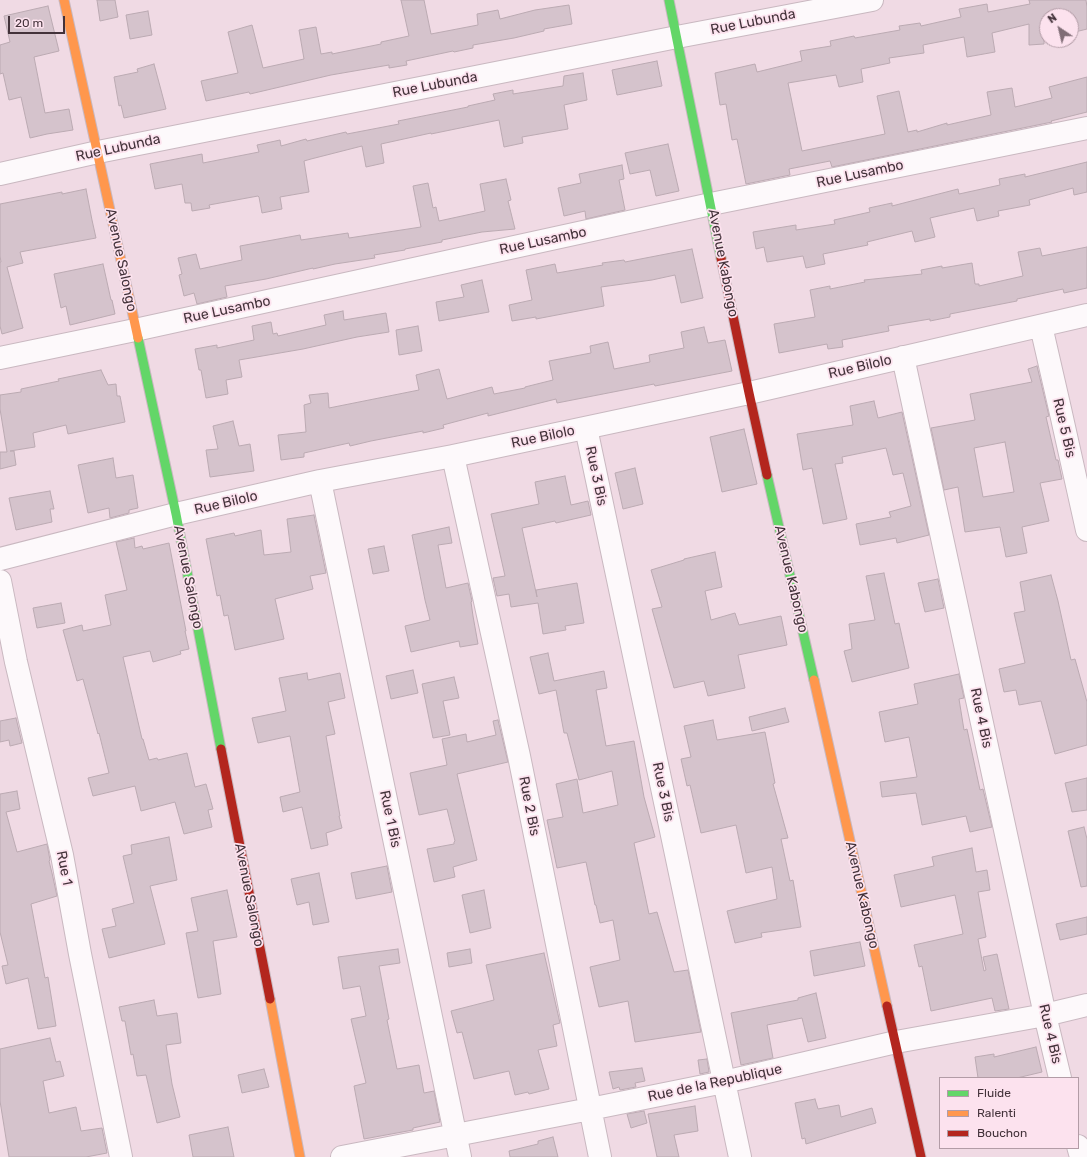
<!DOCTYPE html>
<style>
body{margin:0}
#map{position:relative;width:1087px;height:1157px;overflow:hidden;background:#f0dae4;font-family:Rubik,sans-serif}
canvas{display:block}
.legend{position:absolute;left:939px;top:1077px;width:140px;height:72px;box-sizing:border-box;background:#fce2ee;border:1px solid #b29ca6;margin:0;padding:5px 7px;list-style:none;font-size:12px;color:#43323a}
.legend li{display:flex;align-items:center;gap:8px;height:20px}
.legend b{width:20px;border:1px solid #b29ca6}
.north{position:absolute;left:1039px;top:8px;width:40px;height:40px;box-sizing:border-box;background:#fce2ee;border:1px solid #b29ca6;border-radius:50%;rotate:325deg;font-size:11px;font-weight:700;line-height:16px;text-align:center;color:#43323a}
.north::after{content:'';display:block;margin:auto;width:14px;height:18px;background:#806d76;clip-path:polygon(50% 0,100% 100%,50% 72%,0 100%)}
.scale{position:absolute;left:8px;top:16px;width:57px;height:18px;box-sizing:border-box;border:2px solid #43323a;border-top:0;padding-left:5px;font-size:12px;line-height:14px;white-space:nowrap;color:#43323a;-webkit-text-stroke:3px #fce2ee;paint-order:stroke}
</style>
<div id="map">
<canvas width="1087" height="1157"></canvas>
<ul class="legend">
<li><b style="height:5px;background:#63d668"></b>Fluide</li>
<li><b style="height:5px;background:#ff974d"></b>Ralenti</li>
<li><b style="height:5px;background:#b3261e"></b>Bouchon</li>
</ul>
<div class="north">N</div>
<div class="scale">20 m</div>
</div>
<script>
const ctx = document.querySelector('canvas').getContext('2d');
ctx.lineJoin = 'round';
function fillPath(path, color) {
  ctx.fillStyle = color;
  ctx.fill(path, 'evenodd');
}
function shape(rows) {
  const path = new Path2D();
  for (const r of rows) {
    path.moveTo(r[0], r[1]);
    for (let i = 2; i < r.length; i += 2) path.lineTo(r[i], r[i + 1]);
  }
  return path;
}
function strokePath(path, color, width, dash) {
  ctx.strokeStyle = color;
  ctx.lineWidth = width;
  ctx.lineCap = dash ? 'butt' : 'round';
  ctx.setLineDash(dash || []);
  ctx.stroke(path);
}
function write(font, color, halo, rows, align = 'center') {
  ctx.font = font + ' Rubik,sans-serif';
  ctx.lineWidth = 3.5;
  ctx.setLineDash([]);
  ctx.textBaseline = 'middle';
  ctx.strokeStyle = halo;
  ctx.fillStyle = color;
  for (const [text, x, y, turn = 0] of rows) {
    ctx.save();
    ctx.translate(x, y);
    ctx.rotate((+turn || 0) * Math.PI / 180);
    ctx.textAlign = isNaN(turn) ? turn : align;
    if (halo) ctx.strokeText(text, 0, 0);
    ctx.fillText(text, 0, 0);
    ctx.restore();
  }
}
const building = shape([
 [97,0,115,0,118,17,100,21,97,0],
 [401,0,424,0,431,34,478,25,477,14,498,10,500,19,535,10,569,5,572,24,544,29,544,31,514,38,473,45,473,48,454,52,453,51,406,61,407,65,389,68,389,65,331,75,250,94,249,92,206,101,201,81,238,73,228,32,252,25,263,68,304,59,299,30,316,27,321,54,332,52,332,54,381,44,381,42,409,36,401,0],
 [1029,0,1086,0,1087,7,1087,29,1071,33,1071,16,1047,16,1047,38,1044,38,1044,44,1029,45,1029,24,992,33,995,52,967,57,964,37,923,45,924,53,889,58,890,63,861,69,863,82,839,87,836,75,788,83,802,151,885,134,877,96,899,91,908,132,917,130,917,132,947,123,947,125,991,115,987,92,1012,88,1015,107,1052,98,1049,87,1087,77,1087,112,1051,121,1052,122,832,167,830,161,789,169,790,175,746,184,737,139,732,140,726,104,720,105,715,73,755,64,757,72,802,61,800,51,831,46,830,41,854,36,855,38,900,30,899,26,920,23,921,26,961,17,959,9,987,4,988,12,1030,4,1029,0],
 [48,6,59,51,34,57,45,113,69,109,73,130,47,134,30,138,21,97,9,100,3,73,0,74,0,45,10,42,4,16,48,6],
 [148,11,152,35,130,39,126,15,148,11],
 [657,61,662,86,617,95,612,70,657,61],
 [154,64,161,90,166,109,124,118,121,105,119,106,114,77,138,72,137,69,154,64],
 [583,73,587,100,564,105,568,129,522,137,523,143,504,147,499,120,431,134,431,133,381,144,384,163,366,167,362,146,311,159,304,161,309,192,280,197,282,209,262,213,259,197,258,196,209,205,210,208,192,211,191,203,185,203,182,184,155,189,150,164,202,154,203,163,259,152,257,145,280,140,281,146,306,139,307,141,346,132,347,134,399,124,398,121,468,107,468,106,495,100,493,94,513,90,513,94,563,86,564,76,583,73],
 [668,144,679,191,656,196,650,170,630,174,625,153,668,144],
 [1087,162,1087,192,1074,195,1073,188,1029,200,1030,205,998,211,999,216,977,221,974,208,930,218,935,237,915,242,912,231,867,242,868,245,823,254,825,264,806,268,803,256,767,262,764,247,756,249,753,232,796,225,796,230,835,224,834,220,870,212,869,208,892,203,892,206,958,189,959,194,1000,185,999,179,1025,174,1025,177,1087,162],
 [622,165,624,179,619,180,625,210,586,219,585,211,564,216,558,188,581,183,579,174,622,165],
 [506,179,511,200,508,201,515,229,482,232,442,240,442,242,405,249,405,250,374,255,375,258,335,264,313,269,313,268,266,279,225,286,227,297,197,304,194,293,184,296,179,275,182,274,178,258,196,254,200,269,242,260,240,246,300,235,301,240,348,233,349,238,421,227,413,186,428,183,433,208,436,207,439,221,485,211,480,184,506,179],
 [86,189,92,220,96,238,20,252,23,263,7,267,23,328,2,334,0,326,0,262,1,262,0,256,0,204,62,192,62,194,86,189],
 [1087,247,1087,288,1064,293,1063,289,1017,299,1017,301,950,314,950,317,930,321,930,319,888,326,889,331,842,340,843,347,828,349,827,344,779,353,774,324,815,317,810,290,830,286,830,289,865,282,864,280,922,274,921,270,942,266,942,268,972,263,975,284,979,284,979,286,1023,276,1018,252,1040,248,1042,256,1087,247],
 [692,249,703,298,681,303,675,275,652,280,601,287,604,306,536,319,536,317,512,321,509,305,532,300,526,270,555,264,557,273,603,265,602,263,624,260,625,262,692,249],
 [103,264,111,300,112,300,115,314,70,325,66,306,61,308,54,274,103,264],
 [482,280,489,312,439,321,436,302,464,297,461,285,482,280],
 [343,311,344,320,386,313,389,332,357,337,303,349,239,360,242,377,226,380,228,394,206,398,201,370,199,370,195,349,217,345,217,348,254,340,252,326,271,322,273,334,277,333,278,336,326,325,324,315,343,311],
 [418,326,422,351,399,355,396,330,418,326],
 [704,327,708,343,725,340,732,371,655,386,654,384,557,403,556,399,488,416,488,413,443,425,444,428,423,433,423,431,371,441,350,446,349,443,304,453,304,457,281,460,278,435,306,432,304,405,311,403,309,395,328,393,329,408,419,390,416,375,439,369,447,399,492,387,494,394,525,388,525,387,553,380,549,361,591,353,590,346,608,342,614,369,650,362,649,355,684,348,681,332,704,327],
 [1037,366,1049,416,1046,417,1056,460,1058,460,1062,479,1040,483,1049,521,1022,527,1027,553,1006,557,1000,527,965,532,958,487,944,490,931,428,975,420,970,394,1032,382,1028,369,1037,366],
 [1005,442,1014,492,983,497,974,448,1005,442],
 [101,370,108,385,116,384,117,396,120,396,125,422,68,434,66,425,33,433,35,447,10,451,14,451,16,465,0,469,0,452,7,452,0,409,0,395,21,392,21,389,59,381,58,379,101,370],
 [874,401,878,418,902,412,929,535,897,543,896,538,860,545,856,524,891,517,889,512,911,506,903,473,893,475,886,448,842,457,843,463,835,464,847,519,823,524,812,468,803,470,797,434,853,425,850,406,874,401],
 [233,421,239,446,250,444,254,471,210,477,206,450,218,449,213,426,233,421],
 [744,429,757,484,722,492,710,437,744,429],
 [113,458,116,478,133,475,138,508,129,510,129,513,110,518,109,508,88,513,78,465,113,458],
 [635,468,643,504,623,509,615,473,635,468],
 [565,476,571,505,588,501,591,515,556,523,555,521,522,528,537,597,536,590,577,583,584,623,565,626,566,630,543,634,538,603,511,607,509,594,497,596,493,578,505,576,491,514,539,504,535,482,565,476],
 [50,491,54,509,50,509,52,522,16,530,9,498,50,491],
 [314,515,326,573,310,576,313,589,275,599,284,639,235,650,228,615,224,616,220,595,217,596,206,539,234,533,235,536,261,530,264,555,291,552,287,519,314,515],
 [449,527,452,543,438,545,446,588,468,583,472,601,471,602,473,616,478,644,460,647,459,641,411,652,405,626,430,620,425,600,412,535,449,527],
 [134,538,135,548,142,546,143,549,169,543,186,631,185,631,189,649,180,651,181,654,153,662,150,651,123,657,142,739,143,739,149,760,157,758,158,760,187,753,195,787,206,784,213,809,208,810,212,827,184,834,175,802,141,811,135,786,93,796,88,778,109,773,99,733,98,734,83,679,77,681,63,630,82,625,83,631,111,625,105,595,127,590,116,542,134,538],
 [384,546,389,571,373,574,368,549,384,546],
 [715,552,722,587,705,591,711,620,735,613,739,625,781,616,787,645,738,655,745,688,708,696,704,681,674,688,652,609,662,607,651,570,684,560,684,559,715,552],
 [884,573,895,624,899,623,909,668,852,682,844,651,852,649,849,624,875,620,866,576,884,573],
 [1051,575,1058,601,1071,660,1075,659,1087,702,1087,745,1055,754,1041,701,1019,705,1016,690,1004,692,999,669,1025,663,1014,613,1025,611,1020,582,1051,575],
 [938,579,944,608,925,612,918,583,938,579],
 [61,603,65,623,37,628,33,608,61,603],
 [548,653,554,681,604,671,607,688,596,690,606,746,634,741,644,797,655,837,634,843,649,914,657,912,674,972,688,970,701,1032,635,1042,628,1001,599,1007,590,967,620,960,613,920,600,923,596,905,595,905,586,862,557,868,547,820,563,817,556,784,577,779,583,813,618,805,612,771,579,780,567,733,564,733,556,690,539,694,530,657,548,653],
 [413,670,418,693,391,699,386,676,413,670],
 [307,673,308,680,340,673,345,698,328,702,335,734,326,736,340,816,339,816,342,828,326,833,328,845,311,849,302,807,283,812,280,797,300,792,290,736,258,743,252,718,286,711,279,678,307,673],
 [959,674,964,698,959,699,964,730,967,729,980,790,983,789,992,827,970,832,966,816,922,825,916,793,882,797,880,782,917,777,909,737,885,742,879,712,918,704,914,684,959,674],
 [454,677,459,698,443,701,450,735,433,738,422,684,454,677],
 [785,708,789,722,752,731,749,717,785,708],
 [16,718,22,743,10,746,9,740,0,742,0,721,16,718],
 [498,720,508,762,457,774,477,860,453,867,455,877,434,882,427,849,454,844,454,842,455,841,447,809,419,815,410,773,447,765,442,739,466,734,467,742,496,735,493,721,498,720],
 [713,720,717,740,765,732,775,783,773,784,788,838,781,839,790,881,793,880,801,927,761,933,762,937,735,943,727,911,777,899,772,867,746,873,736,825,701,833,690,785,687,786,681,759,691,757,684,726,713,720],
 [1087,778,1087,810,1072,812,1065,783,1087,778],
 [17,791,20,809,6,812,17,852,47,844,50,860,49,861,52,873,57,896,31,904,45,978,48,977,56,1026,38,1029,28,978,6,984,2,966,8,965,0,932,0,794,17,791],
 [1084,827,1087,839,1087,886,1081,887,1068,831,1084,827],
 [169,837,177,880,150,886,165,944,109,958,102,929,116,926,112,909,134,903,123,856,132,854,131,845,169,837],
 [972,848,976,872,987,870,990,890,978,892,986,937,978,939,984,971,986,970,983,957,997,954,1009,1009,995,1011,992,998,931,1011,922,966,919,967,914,945,963,934,955,895,901,907,894,875,934,866,932,857,972,848],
 [387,866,392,892,356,899,351,873,387,866],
 [319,873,329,922,313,925,309,902,297,905,291,879,319,873],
 [227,890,237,937,213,941,221,994,198,998,186,933,198,931,191,898,227,890],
 [484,890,491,928,470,933,462,895,484,890],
 [1087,917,1087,934,1060,940,1056,924,1087,917],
 [860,942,865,966,814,976,810,951,860,942],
 [398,949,400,963,379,966,389,1019,387,1020,397,1069,419,1065,424,1093,434,1091,440,1122,413,1128,413,1130,364,1139,354,1086,366,1083,351,1019,366,1016,360,986,343,989,338,957,398,949],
 [470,949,472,963,449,967,447,953,470,949],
 [544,953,560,1023,553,1025,557,1046,538,1050,549,1089,529,1094,528,1092,515,1095,509,1071,474,1079,462,1032,457,1033,451,1011,494,1000,486,965,544,953],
 [816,993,826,1038,808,1042,802,1018,767,1025,773,1058,741,1065,731,1013,798,1000,798,998,816,993],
 [154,1000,157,1016,177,1013,181,1043,166,1045,172,1084,180,1117,157,1123,146,1075,137,1076,133,1054,131,1055,125,1021,122,1021,119,1007,154,1000],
 [50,1038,56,1062,60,1061,64,1076,43,1081,49,1113,76,1107,81,1131,102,1128,107,1153,86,1157,9,1157,0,1101,0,1049,50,1038],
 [1036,1047,1042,1072,1017,1078,978,1078,975,1057,994,1054,994,1057,1036,1047],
 [707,1059,709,1072,700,1074,698,1060,707,1059],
 [642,1068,645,1081,635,1083,636,1087,620,1090,619,1087,613,1089,609,1072,642,1068],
 [264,1069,269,1087,242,1093,238,1075,264,1069],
 [815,1099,818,1109,839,1105,841,1117,872,1108,876,1123,806,1144,805,1138,802,1139,795,1103,815,1099],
 [695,1106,698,1131,674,1135,679,1157,657,1157,648,1114,695,1106],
 [644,1111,647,1123,631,1128,627,1114,644,1111],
 [228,1127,234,1157,193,1157,189,1135,228,1127],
 [553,1137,558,1157,510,1157,509,1151,538,1144,538,1141,553,1137]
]);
const street = shape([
 [0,174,98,152,677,37,872,0],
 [1041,326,1060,409,1087,530],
 [903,357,1045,1015,1060,1078],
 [0,358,135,330,711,204,1087,128],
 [586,428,740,1157],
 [453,456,519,756,600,1157],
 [320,481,460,1157],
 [0,559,176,514,320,481,453,456,749,393,1087,315],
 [0,581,16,662,62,855,80,954,121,1157],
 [1078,1146,1081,1157],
 [342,1157,590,1109,724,1082,896,1042,1045,1015,1087,1005]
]);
const fast = shape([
 [669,0,721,258],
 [138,338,176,514,221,749],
 [767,475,814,680]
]);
const slow = shape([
 [64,0,138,338],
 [814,680,887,1006],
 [270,999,300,1157]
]);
const jam = shape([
 [721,258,749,393,767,475],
 [221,749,270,999],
 [887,1006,921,1157]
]);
const streetNames = [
 ["Rue Lubunda",753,22,-11],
 ["Rue Lubunda",435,85,-11],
 ["Rue Lubunda",118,148,-12],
 ["Rue Lusambo",860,174,-12],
 ["Rue Lusambo",543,241,-12],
 ["Avenue Salongo",121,260,78],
 ["Avenue Kabongo",723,263,79],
 ["Rue Lusambo",227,310,-12],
 ["Rue Bilolo",860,367,-13],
 ["Rue 5 Bis",1064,428,77],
 ["Rue Bilolo",543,437,-12],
 ["Rue 3 Bis",596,476,78],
 ["Rue Bilolo",226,503,-13],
 ["Avenue Salongo",188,577,79],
 ["Avenue Kabongo",791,579,77],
 ["Rue 4 Bis",981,718,78],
 ["Rue 3 Bis",663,792,78],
 ["Rue 2 Bis",529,806,79],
 ["Rue 1 Bis",390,819,78],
 ["Rue 1",64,868,79],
 ["Avenue Salongo",249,895,79],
 ["Avenue Kabongo",862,895,77],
 ["Rue 4 Bis",1050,1034,77],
 ["Rue de la Republique",715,1083,-12]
];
fillPath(building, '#d5c3cc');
strokePath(building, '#bbaab2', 1);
strokePath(street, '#c9b8c0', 24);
strokePath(fast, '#c9b8c0', 11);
strokePath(slow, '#c9b8c0', 11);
strokePath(jam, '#c9b8c0', 11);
strokePath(street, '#fdf9fb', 22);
strokePath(fast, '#63d668', 9);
strokePath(slow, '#ff974d', 9);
strokePath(jam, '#b3261e', 9);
write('14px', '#43323a', '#fce2ee', streetNames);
</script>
